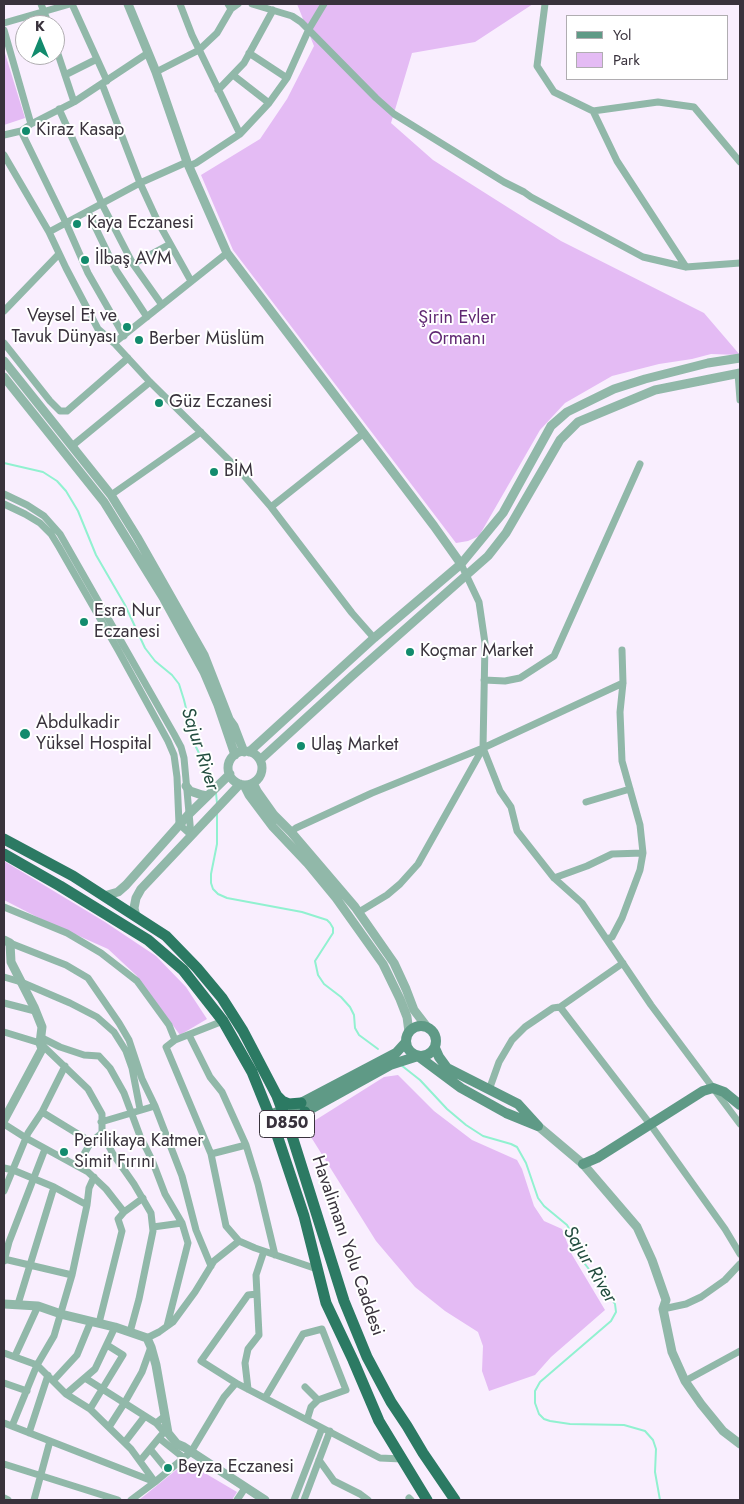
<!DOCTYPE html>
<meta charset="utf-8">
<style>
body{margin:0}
#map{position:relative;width:744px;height:1504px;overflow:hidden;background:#f9eefe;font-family:Jost,sans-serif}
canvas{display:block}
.frame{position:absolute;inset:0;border:5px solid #39323c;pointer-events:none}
.legend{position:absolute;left:566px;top:15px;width:162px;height:65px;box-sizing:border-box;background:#fff;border:1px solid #b0adb1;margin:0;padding:6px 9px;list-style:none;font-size:15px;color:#39323c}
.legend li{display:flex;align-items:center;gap:10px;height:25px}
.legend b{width:25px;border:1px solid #b0adb1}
.north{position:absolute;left:15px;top:15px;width:50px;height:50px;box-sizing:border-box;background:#fff;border:1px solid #b0adb1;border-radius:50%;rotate:0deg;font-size:14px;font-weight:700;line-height:20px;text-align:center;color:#39323c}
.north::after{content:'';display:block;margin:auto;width:18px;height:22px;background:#128b6d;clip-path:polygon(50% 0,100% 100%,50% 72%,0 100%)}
</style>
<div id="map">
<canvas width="744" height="1504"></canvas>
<div class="frame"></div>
<ul class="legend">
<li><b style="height:6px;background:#5f9a86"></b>Yol</li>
<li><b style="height:14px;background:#e4bbf4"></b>Park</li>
</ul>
<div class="north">K</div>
</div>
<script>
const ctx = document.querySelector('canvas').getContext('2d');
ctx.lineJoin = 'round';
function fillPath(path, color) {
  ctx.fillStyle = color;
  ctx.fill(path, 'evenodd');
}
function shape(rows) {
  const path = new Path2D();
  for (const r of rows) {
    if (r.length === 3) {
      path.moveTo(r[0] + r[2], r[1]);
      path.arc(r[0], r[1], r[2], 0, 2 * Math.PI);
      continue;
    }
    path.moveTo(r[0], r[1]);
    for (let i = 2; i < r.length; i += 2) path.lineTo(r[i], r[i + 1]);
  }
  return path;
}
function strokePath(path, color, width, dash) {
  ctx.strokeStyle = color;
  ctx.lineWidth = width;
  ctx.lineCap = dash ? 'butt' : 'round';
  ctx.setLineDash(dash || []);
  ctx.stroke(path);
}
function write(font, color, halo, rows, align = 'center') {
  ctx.font = font + ' Jost,sans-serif';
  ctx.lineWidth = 4;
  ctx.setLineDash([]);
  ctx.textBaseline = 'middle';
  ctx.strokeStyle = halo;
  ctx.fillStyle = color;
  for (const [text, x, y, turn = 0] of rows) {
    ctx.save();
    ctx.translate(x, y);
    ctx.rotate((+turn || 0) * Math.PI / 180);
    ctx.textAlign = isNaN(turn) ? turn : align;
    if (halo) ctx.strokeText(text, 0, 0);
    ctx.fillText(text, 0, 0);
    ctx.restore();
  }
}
const green = shape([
 [297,4,533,4,475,42,412,53,391,123,433,160,561,241,704,313,740,355,711,354,692,359,659,364,612,376,565,403,540,430,479,536,468,541,456,543,233,250,201,175,260,139,287,99,314,46],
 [4,50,25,118,4,125],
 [4,861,105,922,156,956,186,987,207,1019,180,1035,136,975,108,949,41,919,4,900],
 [398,1075,434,1111,472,1140,517,1160,522,1169,534,1206,544,1221,562,1229,571,1253,605,1310,551,1357,535,1375,489,1391,482,1371,483,1346,478,1332,445,1311,415,1287,376,1241,306,1129,314,1121,384,1077],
 [186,1462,237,1492,232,1500,139,1500]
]);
const stream = shape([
 [4,463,43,472,57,481,66,491,78,511,96,555,125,605,145,648,155,661,172,675,179,684,184,700,195,745,211,777,214,786],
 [216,793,217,803],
 [217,813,217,844,211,874,211,883,213,889,218,894,227,898,302,912,327,920,330,923,333,928,333,933,315,961,318,975,324,984,341,997,350,1007,354,1015,355,1028,359,1035,378,1049],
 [401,1065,420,1080,447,1109,466,1125,483,1136,511,1144,517,1147,526,1163,538,1198,544,1206,567,1225,573,1235,585,1264,615,1304,616,1312,611,1321,540,1382,535,1391,535,1403,539,1414,544,1419,550,1421,570,1424,624,1425,645,1431,653,1440,656,1449,655,1472,660,1500]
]);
const minor = shape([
 [41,4,49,25],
 [72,4,107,81],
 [180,4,192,35,240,134,196,163,189,166],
 [252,4,292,16,301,22,376,98,394,114,504,182,524,192,531,197,643,257,686,267,740,263],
 [545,4,537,66,554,92,593,111,617,161,686,267],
 [231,9,238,4],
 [4,23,70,4],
 [4,30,31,124,21,131,4,135],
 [55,45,74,102],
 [249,53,287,78],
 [156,72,199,50,217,33,231,9,228,4],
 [65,75,97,59],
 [233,75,269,103],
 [102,84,140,183,158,222,191,281],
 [218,90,244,63,273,10],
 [59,109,102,204,133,264,162,305],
 [593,111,658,102,694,107,740,162],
 [31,124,74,102,148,53],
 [21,131,66,223,88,273,124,336],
 [240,134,269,103,287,78,309,29,324,4],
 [4,155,49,232,66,268,98,329,114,343,150,382,239,470,271,507,352,613,374,638],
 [88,212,116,270,147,317],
 [49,232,140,183,187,162],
 [133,264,170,244],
 [4,311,59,254],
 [4,343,50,401,60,411,67,411,128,358],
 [114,343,227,253],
 [738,373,740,400],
 [72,446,150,382],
 [4,494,27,505,44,516,60,534,174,734,181,747,184,758,191,835],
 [111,495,201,432],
 [4,504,25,514,40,523,51,534,59,547,118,650,168,741,174,755,177,777,179,824,191,835],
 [271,507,364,433],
 [484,680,505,681,520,678,554,656,640,464],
 [483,748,500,791,511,807,517,831,554,878,582,903,651,1005,740,1124],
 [586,802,630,789],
 [291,832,296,828,372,793,483,748,623,683],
 [554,878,587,866,612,854,643,853],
 [4,907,67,933,101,953,137,981,169,1025,175,1040,223,1021],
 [359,912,387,895,400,884,418,864,483,748,485,643,479,602,461,564],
 [607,939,612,937,622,918,640,870,643,853,640,825,622,761,620,712,623,683,622,650],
 [10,943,66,965,88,978,119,1023,129,1040,142,1079,155,1106,182,1176,196,1230,211,1266],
 [4,977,21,982,70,1003,97,1017,114,1032,126,1051,132,1068,140,1109],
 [4,1003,35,1011],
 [560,1007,623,963],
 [4,1032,40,1043,88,1089,102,1114,102,1133,113,1154,134,1184,151,1213,153,1231,139,1299,130,1332],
 [189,1035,210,1077,222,1092,246,1145,258,1184,275,1255],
 [42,1038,60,1047,84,1055,99,1056,110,1068,124,1093,140,1136,152,1160,165,1194,182,1223,188,1243,167,1326],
 [489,1090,499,1062,512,1040,525,1027,553,1008,560,1007,650,1124,725,1229,740,1254],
 [42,1112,91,1142],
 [101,1122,155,1106],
 [4,1124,26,1138,88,1172,106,1189,124,1212,143,1198],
 [211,1154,246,1145],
 [77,1166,91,1142,102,1133],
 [4,1168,13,1170,54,1187,87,1205,72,1275,54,1336,37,1365,12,1426],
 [4,1191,28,1133,42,1112,65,1066],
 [87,1205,89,1188,94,1177],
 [153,1227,182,1223],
 [239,1241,255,1248,317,1269],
 [4,1259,72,1275],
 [4,1261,9,1242,45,1149],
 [257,1294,248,1295,201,1361,236,1383,380,1458,402,1459],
 [18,1304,54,1187],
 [663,1309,686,1304,701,1297,725,1280,740,1264],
 [99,1323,122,1231,118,1219,124,1212],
 [147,1338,159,1332,173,1322,195,1292,214,1261,239,1241,226,1226,211,1154,166,1047,175,1040],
 [4,1353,37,1365,66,1394,90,1409,131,1449,155,1482,4,1423],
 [15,1356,38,1306],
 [85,1378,156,1423,165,1416],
 [53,1381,77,1355,91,1321],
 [685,1381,740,1351],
 [4,1383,27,1391],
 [305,1387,318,1400],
 [248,1389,245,1363,248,1349,259,1335,256,1275,264,1251],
 [66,1394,95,1369,115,1327],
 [265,1398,303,1334,322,1329,346,1390,318,1400,311,1407,307,1420],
 [90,1409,123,1355,107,1345],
 [156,1423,164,1432,159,1438],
 [109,1427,125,1402,142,1372,151,1347],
 [29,1433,48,1375],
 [125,1442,145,1416],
 [150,1449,168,1471],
 [319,1460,334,1481,360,1494,368,1500],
 [140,1461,159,1438,184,1458],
 [4,1464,118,1500],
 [4,1498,8,1500],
 [409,1498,411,1500],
 [34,1500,50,1441],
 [131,1500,155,1482,191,1452,224,1397,236,1383],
 [237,1500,245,1488],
 [294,1500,322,1428],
 [304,1500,330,1431]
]);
const tertiary = shape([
 [128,4,156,72,187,162,227,253,434,526,461,564],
 [4,361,111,495,137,537,204,655,229,719,234,726,244,752],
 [4,377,104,502,164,599,204,672,218,705,235,755],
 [245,768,17],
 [249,752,374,638,461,564,503,513,551,426,567,412,614,389,645,379,708,363,740,358],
 [260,760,352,676,488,556,506,533,560,440,578,422,655,390,740,373],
 [253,783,257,791,274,815,291,832,355,907,394,963,406,989,414,1010,427,1027],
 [244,785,249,795,273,827,308,864,336,898,383,964,400,999,407,1017,409,1032],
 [186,786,190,791,202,795,207,796],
 [104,896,118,892,126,885,189,814,230,774],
 [136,917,134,908,136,898,141,889,240,784],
 [4,940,10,943,11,962,34,1007,42,1027,40,1043,42,1049,4,1120],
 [538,1126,583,1164,637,1227,652,1260,666,1300,663,1309,672,1352,685,1381,701,1404,723,1431,740,1444],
 [4,1304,38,1306,61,1314,115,1327,147,1338,151,1347,156,1365,168,1433,177,1444,184,1447,265,1500]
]);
const secondary = shape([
 [421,1041,15],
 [270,1115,301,1103,396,1053,406,1042],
 [274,1125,305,1112,390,1065,418,1056,461,1088,506,1113,538,1126,518,1104,447,1068,439,1057,435,1048],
 [583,1164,597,1158,703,1091,713,1088,724,1092,740,1105]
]);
const trunk = shape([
 [4,839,73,876,166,936,197,968,222,998,243,1031,277,1096,292,1136,344,1301,367,1357,391,1402,407,1426,423,1453,455,1500],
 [4,854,60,886,148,940,183,970,223,1021,252,1072,275,1129,304,1216,326,1303,353,1360,379,1421,427,1500],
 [277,1096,282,1101,289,1104,301,1103],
 [292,1136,297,1122,305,1112]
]);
const markers = [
 [26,131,5,"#128b6d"],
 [77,224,5,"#128b6d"],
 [85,260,5,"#128b6d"],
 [127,327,5,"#128b6d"],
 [139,340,5,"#128b6d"],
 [159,403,5,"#128b6d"],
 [214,472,5,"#128b6d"],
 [84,622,5,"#128b6d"],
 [410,652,5,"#128b6d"],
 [25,734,6,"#128b6d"],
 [301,746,5,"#128b6d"],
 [64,1152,5,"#128b6d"],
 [168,1468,5,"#128b6d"]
];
const shields = [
 [287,1124,55]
];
const shieldNames = [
 ["D850",287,1124]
];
const poiNames = [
 ["Kiraz Kasap",36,131],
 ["Kaya Eczanesi",87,224],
 ["İlbaş AVM",95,260],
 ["Veysel Et ve",117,317,"right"],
 ["Tavuk Dünyası",117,338,"right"],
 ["Berber Müslüm",149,340],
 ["Güz Eczanesi",169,403],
 ["BİM",224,472],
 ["Esra Nur",94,612],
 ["Eczanesi",94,633],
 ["Koçmar Market",420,652],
 ["Abdulkadir",36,724],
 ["Yüksel Hospital",36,745],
 ["Ulaş Market",311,746],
 ["Perilikaya Katmer",74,1142],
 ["Simit Fırını",74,1163],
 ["Beyza Eczanesi",178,1468]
];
const parkNames = [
 ["Şirin Evler",457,319],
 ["Ormanı",457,340]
];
const streetNames = [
 ["Havalimanı Yolu Caddesi",347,1246,71]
];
const waterNames = [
 ["Sajur River",199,749,72],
 ["Sajur River",589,1265,59]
];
fillPath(green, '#e4bbf4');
strokePath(stream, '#91f1d0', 2);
strokePath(minor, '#91b8a9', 7);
strokePath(tertiary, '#91b8a9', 9);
strokePath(secondary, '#5f9a86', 10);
strokePath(trunk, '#2c7a63', 11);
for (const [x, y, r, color] of markers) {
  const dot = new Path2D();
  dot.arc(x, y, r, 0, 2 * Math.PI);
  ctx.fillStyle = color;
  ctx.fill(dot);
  strokePath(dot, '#fff', 2);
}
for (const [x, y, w] of shields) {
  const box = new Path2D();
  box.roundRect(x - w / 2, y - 13.5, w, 27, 4);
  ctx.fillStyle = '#fff';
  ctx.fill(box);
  strokePath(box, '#39323c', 1);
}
write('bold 16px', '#39323c', null, shieldNames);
write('18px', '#39323c', '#fff', poiNames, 'left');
write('18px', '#602873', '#fff', parkNames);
write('18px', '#39323c', '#fff', streetNames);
write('italic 19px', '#234d40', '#fff', waterNames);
</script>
